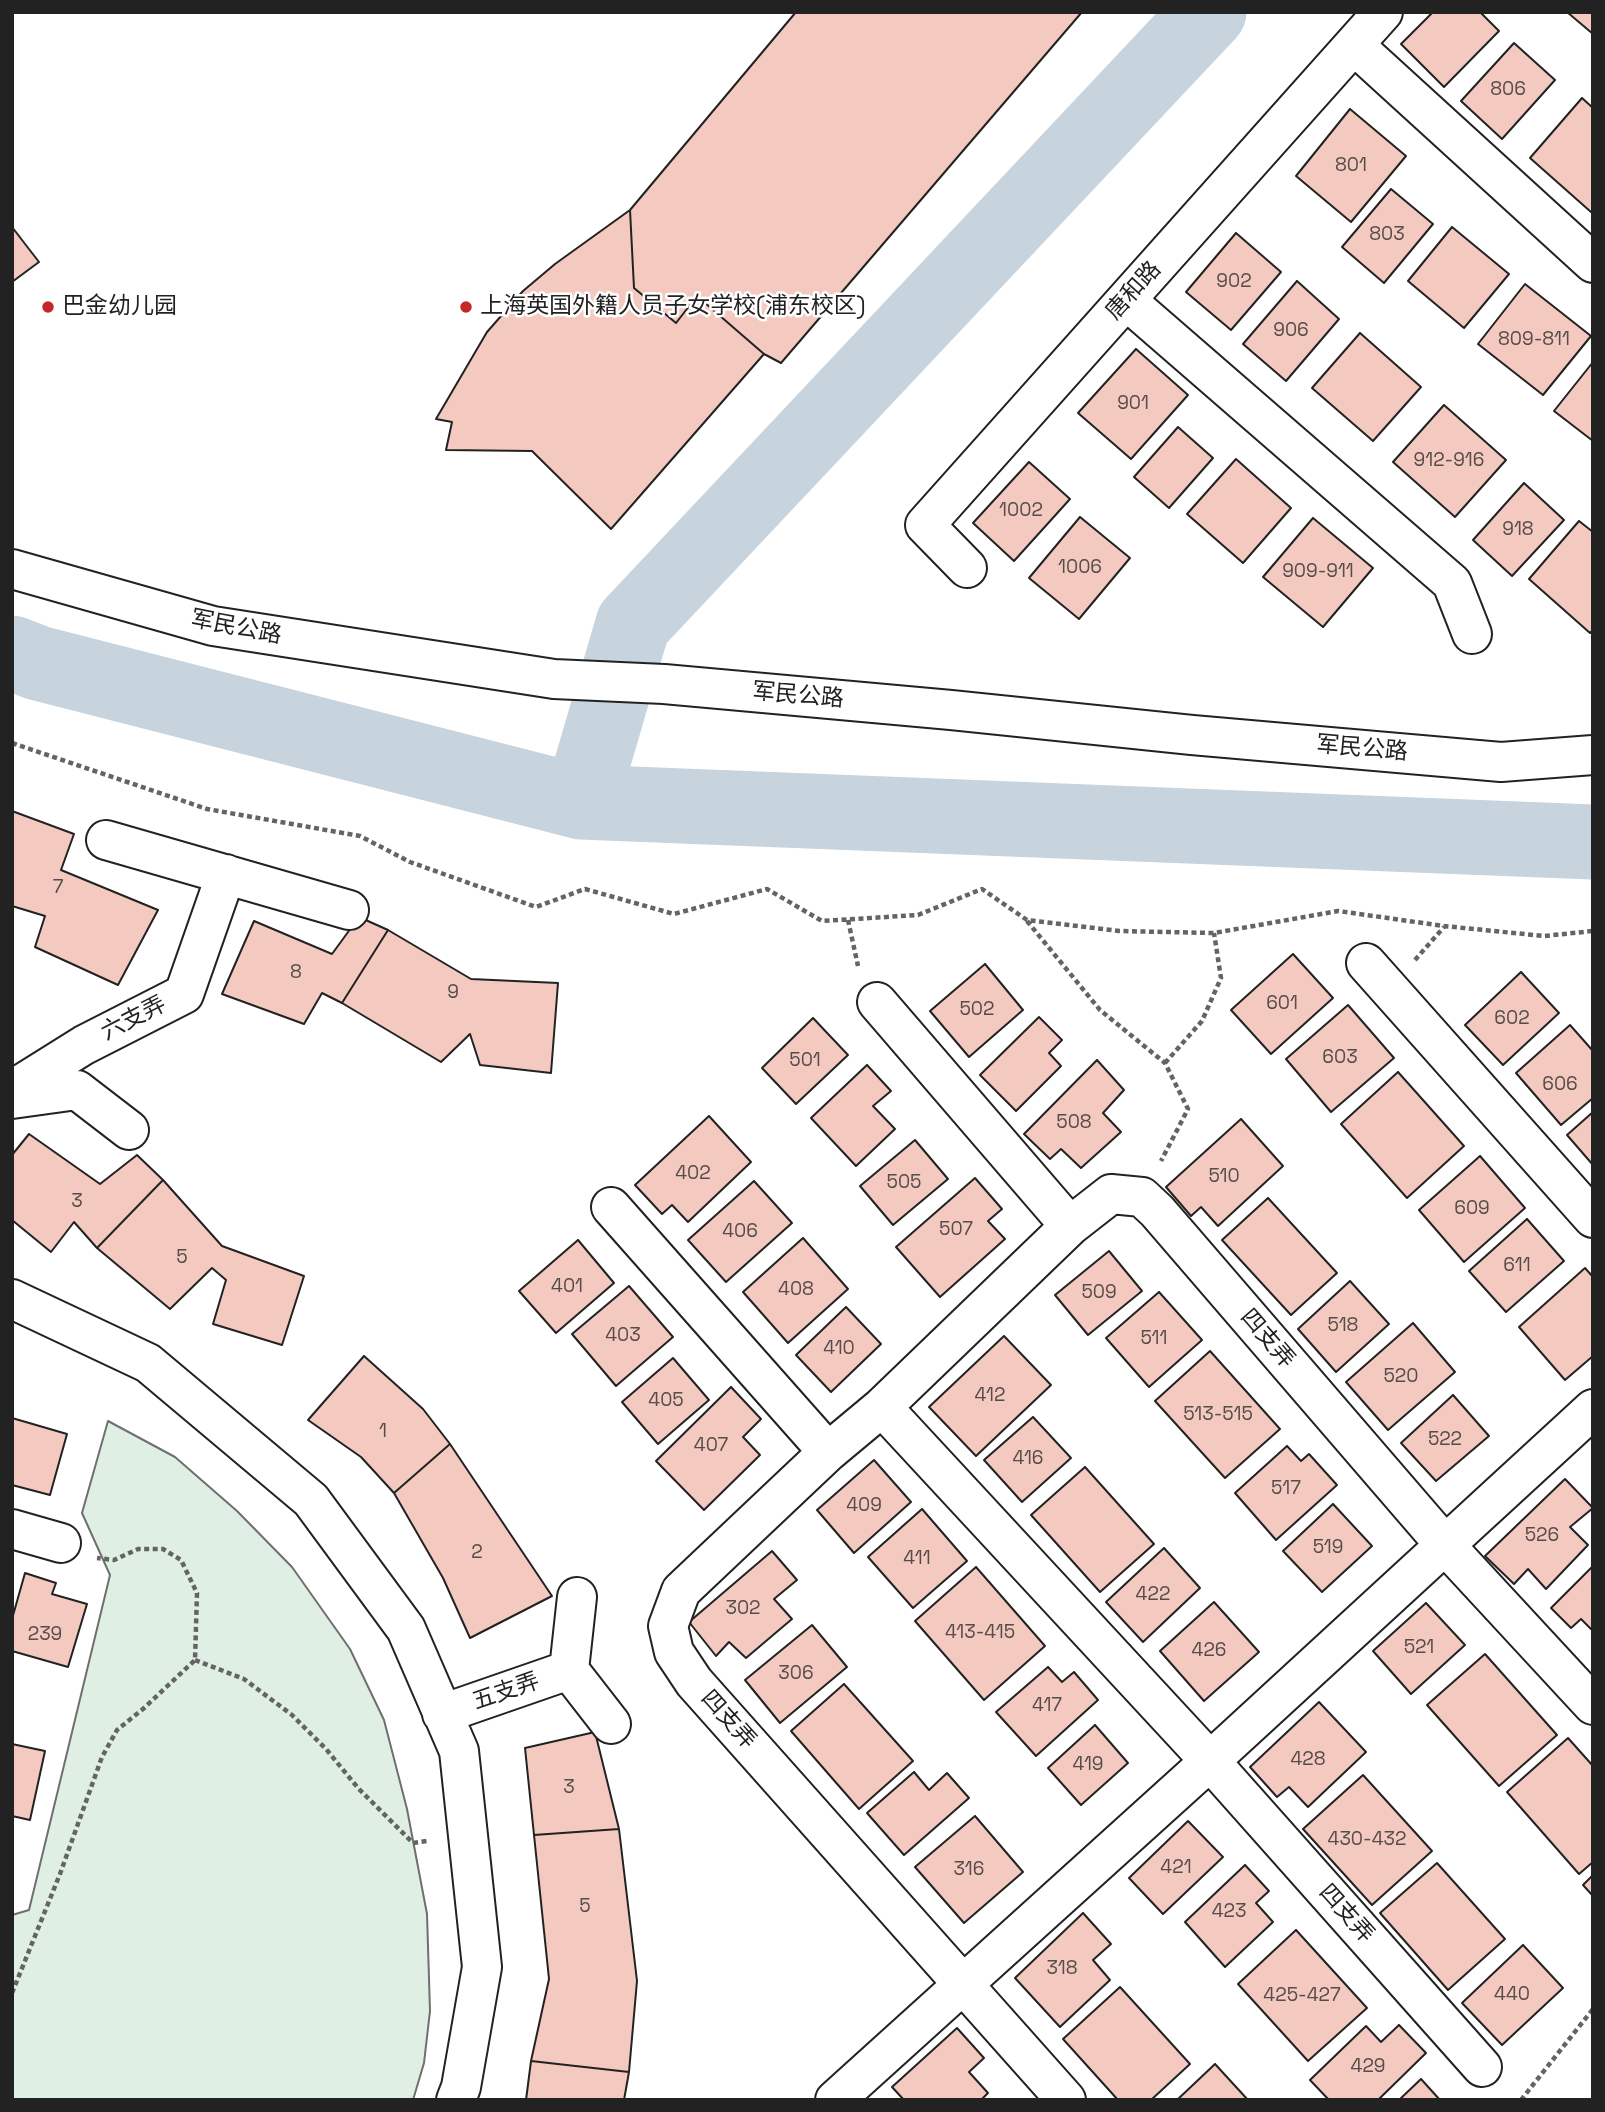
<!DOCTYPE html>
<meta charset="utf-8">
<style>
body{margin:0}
#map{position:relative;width:1605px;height:2112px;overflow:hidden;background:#fff;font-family:"Space Grotesk",sans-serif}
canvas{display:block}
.frame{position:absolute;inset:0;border:14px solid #222;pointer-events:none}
</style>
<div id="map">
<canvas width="1605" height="2112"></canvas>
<div class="frame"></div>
</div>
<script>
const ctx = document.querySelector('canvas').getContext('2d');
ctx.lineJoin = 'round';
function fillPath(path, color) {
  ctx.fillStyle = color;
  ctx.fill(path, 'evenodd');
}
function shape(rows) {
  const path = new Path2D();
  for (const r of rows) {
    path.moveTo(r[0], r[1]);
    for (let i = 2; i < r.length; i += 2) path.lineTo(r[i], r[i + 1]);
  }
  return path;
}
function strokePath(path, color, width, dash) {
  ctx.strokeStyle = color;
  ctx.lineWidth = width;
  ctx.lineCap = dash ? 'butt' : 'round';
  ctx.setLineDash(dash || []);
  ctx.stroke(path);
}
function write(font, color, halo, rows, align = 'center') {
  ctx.font = font + ' "Space Grotesk","Noto Sans SC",sans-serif';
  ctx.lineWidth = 5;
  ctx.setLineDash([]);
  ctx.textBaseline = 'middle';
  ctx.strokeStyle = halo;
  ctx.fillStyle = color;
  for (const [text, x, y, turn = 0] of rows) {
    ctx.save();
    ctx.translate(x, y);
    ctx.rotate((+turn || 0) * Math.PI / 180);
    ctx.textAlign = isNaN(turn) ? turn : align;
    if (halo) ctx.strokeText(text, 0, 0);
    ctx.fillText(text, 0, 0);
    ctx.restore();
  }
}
const green = shape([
 [108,1421,175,1457,237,1511,292,1567,350,1649,384,1720,407,1809,427,1914,430,2011,424,2063,413,2100,12,2100,12,1915,29,1910,110,1575,82,1513,108,1421]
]);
const river = shape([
 [12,653,38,663,581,802,1593,842],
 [581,802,633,624,1209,12]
]);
const building = shape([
 [796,12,1082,12,781,363,764,354,697,296,676,323,634,288,630,210,796,12],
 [1433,12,1480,12,1499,31,1444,87,1401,44,1433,12],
 [1567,12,1593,12,1593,34,1567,12],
 [1514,43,1555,80,1502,139,1461,101,1514,43],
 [1582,98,1593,108,1593,210,1591,212,1530,158,1582,98],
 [1350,109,1406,156,1351,222,1296,176,1350,109],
 [1391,189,1433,224,1384,283,1342,247,1391,189],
 [630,210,634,288,676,323,697,296,764,354,611,529,532,451,446,450,452,422,436,419,487,332,523,291,555,264,630,210],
 [12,227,39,262,12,282,12,227],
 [1452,227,1509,274,1464,328,1408,281,1452,227],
 [1236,233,1281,272,1231,330,1186,292,1236,233],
 [1297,281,1339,319,1286,381,1243,344,1297,281],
 [1525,284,1591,336,1543,395,1478,344,1525,284],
 [1360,333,1421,387,1373,441,1312,388,1360,333],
 [1136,349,1188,395,1131,459,1078,413,1136,349],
 [1593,362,1593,441,1554,411,1593,362],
 [1444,405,1506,460,1455,517,1393,462,1444,405],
 [1178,427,1213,458,1169,508,1134,477,1178,427],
 [1236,459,1291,508,1243,563,1187,514,1236,459],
 [1029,462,1070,499,1014,561,973,523,1029,462],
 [1524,483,1564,520,1512,576,1473,540,1524,483],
 [1080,517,1130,558,1079,619,1029,578,1080,517],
 [1313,518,1373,568,1323,627,1263,577,1313,518],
 [1579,521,1593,532,1593,630,1590,633,1529,579,1579,521],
 [12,811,74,834,61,870,158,910,118,985,35,947,45,916,12,906,12,811],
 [359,917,388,930,342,1003,322,993,304,1024,222,994,254,921,332,954,359,917],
 [388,930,471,979,558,983,551,1073,480,1065,470,1034,441,1062,342,1003,388,930],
 [1293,954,1333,998,1271,1054,1231,1010,1293,954],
 [985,964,1023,1010,969,1057,930,1011,985,964],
 [1521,972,1559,1013,1503,1065,1465,1025,1521,972],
 [1348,1005,1394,1058,1331,1112,1286,1059,1348,1005],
 [1039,1017,1062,1040,1049,1053,1061,1066,1016,1111,980,1075,1039,1017],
 [813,1018,848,1055,796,1104,762,1068,813,1018],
 [1570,1025,1593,1051,1593,1098,1561,1125,1516,1073,1570,1025],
 [1097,1060,1124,1090,1103,1113,1121,1132,1081,1168,1061,1149,1050,1159,1024,1134,1097,1060],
 [867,1065,891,1091,873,1106,895,1129,856,1166,811,1118,867,1065],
 [1398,1072,1464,1146,1407,1198,1341,1124,1398,1072],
 [1593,1112,1593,1165,1567,1135,1593,1112],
 [709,1116,751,1162,688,1222,672,1205,662,1214,635,1185,709,1116],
 [1241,1119,1283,1166,1218,1226,1201,1207,1191,1216,1166,1187,1241,1119],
 [29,1134,100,1184,137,1155,163,1180,97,1248,74,1222,51,1252,12,1220,12,1155,29,1134],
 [915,1140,948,1179,893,1225,860,1186,915,1140],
 [1480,1156,1525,1208,1464,1262,1419,1210,1480,1156],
 [975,1178,1002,1209,988,1221,1005,1239,940,1297,896,1247,975,1178],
 [163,1180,222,1246,304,1276,282,1345,213,1324,226,1280,212,1268,170,1309,97,1248,163,1180],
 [754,1181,792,1223,726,1282,688,1240,754,1181],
 [1268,1198,1337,1273,1291,1315,1222,1240,1268,1198],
 [1527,1219,1564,1261,1506,1312,1469,1271,1527,1219],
 [803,1238,848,1289,788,1343,743,1292,803,1238],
 [578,1240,614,1283,556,1333,519,1291,578,1240],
 [1109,1251,1142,1291,1088,1335,1055,1295,1109,1251],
 [1585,1268,1593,1277,1593,1356,1565,1380,1519,1327,1585,1268],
 [1350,1281,1389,1324,1336,1372,1298,1329,1350,1281],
 [629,1286,673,1337,616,1386,572,1334,629,1286],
 [1159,1292,1202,1340,1149,1387,1106,1338,1159,1292],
 [846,1307,881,1344,831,1392,796,1355,846,1307],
 [1413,1323,1455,1372,1388,1430,1346,1382,1413,1323],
 [1004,1336,1051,1385,976,1456,929,1407,1004,1336],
 [1210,1351,1280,1429,1225,1478,1155,1401,1210,1351],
 [364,1356,423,1409,450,1444,394,1493,361,1457,308,1420,364,1356],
 [673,1358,709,1400,658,1444,622,1402,673,1358],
 [731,1387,761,1419,743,1437,760,1455,704,1510,656,1461,731,1387],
 [1453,1395,1489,1436,1436,1481,1401,1443,1453,1395],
 [1033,1417,1071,1458,1022,1502,984,1460,1033,1417],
 [12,1418,67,1434,50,1495,12,1485,12,1418],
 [450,1444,552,1596,470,1638,443,1578,394,1493,450,1444],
 [1287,1446,1301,1461,1309,1454,1337,1485,1276,1540,1235,1493,1287,1446],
 [874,1460,911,1502,854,1553,817,1510,874,1460],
 [1085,1467,1154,1544,1100,1592,1031,1515,1085,1467],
 [1565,1479,1593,1508,1570,1527,1588,1545,1546,1589,1528,1569,1514,1584,1485,1556,1565,1479],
 [1333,1504,1372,1546,1322,1592,1283,1551,1333,1504],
 [922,1509,967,1561,913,1608,868,1557,922,1509],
 [1164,1548,1200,1588,1143,1642,1106,1602,1164,1548],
 [772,1551,797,1580,774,1599,792,1619,746,1658,729,1642,716,1656,689,1622,772,1551],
 [1593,1566,1593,1631,1581,1619,1571,1628,1551,1608,1593,1566],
 [976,1567,1045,1646,984,1700,915,1621,976,1567],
 [25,1573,56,1583,52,1594,87,1604,68,1667,12,1651,12,1619,25,1573],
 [1214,1602,1259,1652,1204,1701,1160,1651,1214,1602],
 [1426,1603,1465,1645,1411,1694,1373,1651,1426,1603],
 [812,1625,847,1667,780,1723,745,1680,812,1625],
 [1485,1654,1557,1735,1499,1786,1427,1705,1485,1654],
 [1048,1667,1062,1682,1074,1672,1098,1700,1036,1756,996,1712,1048,1667],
 [844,1684,913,1761,859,1809,791,1731,844,1684],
 [1319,1702,1366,1752,1308,1807,1289,1787,1277,1797,1250,1767,1319,1702],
 [1095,1725,1128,1763,1081,1805,1048,1768,1095,1725],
 [595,1732,619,1829,534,1835,525,1748,595,1732],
 [1568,1738,1593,1766,1593,1862,1579,1874,1507,1792,1568,1738],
 [12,1744,45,1751,30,1820,12,1816,12,1744],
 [914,1772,929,1790,947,1773,969,1798,904,1855,867,1813,914,1772],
 [1363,1775,1432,1851,1372,1905,1303,1829,1363,1775],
 [975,1816,1023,1872,964,1923,915,1867,975,1816],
 [1188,1821,1223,1857,1163,1914,1129,1878,1188,1821],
 [619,1829,637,1981,629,2072,531,2061,549,1979,534,1835,619,1829],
 [1437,1863,1505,1939,1448,1990,1380,1913,1437,1863],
 [1245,1865,1269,1891,1256,1903,1273,1922,1225,1967,1185,1922,1245,1865],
 [1593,1875,1593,1896,1583,1885,1593,1875],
 [1083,1913,1111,1944,1093,1960,1110,1980,1060,2027,1015,1978,1083,1913],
 [1296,1930,1367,2008,1308,2061,1238,1984,1296,1930],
 [1523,1945,1563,1988,1502,2045,1462,2003,1523,1945],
 [1120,1987,1190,2064,1151,2100,1118,2100,1063,2039,1120,1987],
 [1399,2025,1426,2053,1378,2100,1329,2100,1310,2080,1366,2026,1381,2042,1399,2025],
 [957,2028,984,2058,969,2072,988,2093,981,2100,904,2100,892,2087,957,2028],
 [531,2061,629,2072,624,2100,526,2100,531,2061],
 [1215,2064,1248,2100,1177,2100,1215,2064],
 [1421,2079,1440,2100,1399,2100,1421,2079]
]);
const path = shape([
 [12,743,207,809,360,836,410,862,536,907,585,889,674,914,767,889,822,921,918,915,982,889,1027,920,1119,931,1214,933,1338,911,1444,926,1544,936,1593,931],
 [848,920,858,966],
 [1027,921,1100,1010,1165,1063,1188,1109,1161,1161],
 [1415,960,1444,927],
 [1165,1063,1202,1021,1221,978,1214,933],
 [195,1660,244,1679,292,1715,326,1749,358,1788,413,1843,427,1841],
 [12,1993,60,1874,102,1757,117,1730,143,1709,195,1660,197,1593,181,1560,163,1549,138,1549,114,1560,97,1558],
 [1521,2100,1593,2009]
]);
const minor = shape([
 [1354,45,1593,263],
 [1126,300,1452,583,1472,634],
 [967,568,925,525,1383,12],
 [12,569,213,626,554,679,664,684,951,710,1192,735,1501,762,1593,755],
 [106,840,349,910],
 [1366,963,1593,1218],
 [877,1002,1070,1226],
 [12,1090,84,1045,184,994,226,874],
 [12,1099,77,1090,129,1130],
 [611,1207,828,1452],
 [12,1299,148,1363,311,1500,406,1629,459,1751,482,1967,461,2087,456,2100],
 [882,1407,1210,1761,1482,2067],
 [12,1529,61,1543],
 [577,1597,569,1670,611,1724],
 [442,1714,569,1670],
 [835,2100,1210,1761,1593,1409],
 [1066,2100,694,1682,674,1652,668,1626,681,1591,828,1452,882,1407,1070,1226,1111,1194,1142,1197,1157,1211,1445,1545,1593,1705]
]);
const markers = [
 [48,307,7,"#c62828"],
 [466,307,7,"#c62828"]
];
const numberNames = [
 ["806",1508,90],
 ["801",1351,166],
 ["803",1387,235],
 ["902",1234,282],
 ["906",1291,331],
 ["809-811",1534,340],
 ["901",1133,404],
 ["912-916",1449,461],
 ["1002",1021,511],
 ["918",1518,530],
 ["1006",1080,568],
 ["909-911",1318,572],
 ["7",58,888],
 ["8",296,973],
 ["9",453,993],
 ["601",1282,1004],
 ["502",977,1010],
 ["602",1512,1019],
 ["603",1340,1058],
 ["501",805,1061],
 ["606",1560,1085],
 ["508",1074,1123],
 ["402",693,1174],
 ["510",1224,1177],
 ["505",904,1183],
 ["3",77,1202],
 ["609",1472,1209],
 ["507",956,1230],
 ["406",740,1232],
 ["5",182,1258],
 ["611",1517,1266],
 ["401",567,1287],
 ["408",796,1290],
 ["509",1099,1293],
 ["518",1343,1326],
 ["403",623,1336],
 ["511",1154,1339],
 ["410",839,1349],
 ["520",1401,1377],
 ["412",990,1396],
 ["405",666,1401],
 ["513-515",1218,1415],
 ["1",383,1432],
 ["522",1445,1440],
 ["407",711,1446],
 ["416",1028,1459],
 ["517",1286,1489],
 ["409",864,1506],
 ["526",1542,1536],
 ["519",1328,1548],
 ["2",477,1553],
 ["411",917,1559],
 ["422",1153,1595],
 ["302",743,1609],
 ["413-415",980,1633],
 ["239",45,1635],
 ["521",1419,1648],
 ["426",1209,1651],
 ["306",796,1674],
 ["417",1047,1706],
 ["428",1308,1760],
 ["419",1088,1765],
 ["3",569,1788],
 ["430-432",1367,1840],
 ["421",1176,1868],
 ["316",969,1870],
 ["5",585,1907],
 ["423",1229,1912],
 ["318",1062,1969],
 ["440",1512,1995],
 ["425-427",1302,1996],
 ["429",1368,2067]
];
const streetNames = [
 ["唐和路",1134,291,-48],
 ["军民公路",236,628,11],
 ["军民公路",798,696,5],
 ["军民公路",1362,749,5],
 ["六支弄",134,1019,-27],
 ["四支弄",1267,1339,49],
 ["五支弄",506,1692,-19],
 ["四支弄",728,1720,48],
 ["四支弄",1346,1914,48]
];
const poiNames = [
 ["巴金幼儿园",62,307],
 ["上海英国外籍人员子女学校(浦东校区)",480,307]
];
fillPath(green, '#e0efe3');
strokePath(green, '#6f6f6f', 2);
strokePath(river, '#c7d3dd', 75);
fillPath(building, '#f3c9c0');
strokePath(building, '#222', 2);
strokePath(minor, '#222', 42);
strokePath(path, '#646464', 4.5, [5, 3.5]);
strokePath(minor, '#fff', 38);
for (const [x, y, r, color] of markers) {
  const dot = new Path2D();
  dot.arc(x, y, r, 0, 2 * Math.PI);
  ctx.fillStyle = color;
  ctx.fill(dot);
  strokePath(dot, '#fff', 2.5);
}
write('19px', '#564c4a', null, numberNames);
write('23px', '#222', '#fff', streetNames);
write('23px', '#222', '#fff', poiNames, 'left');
</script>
